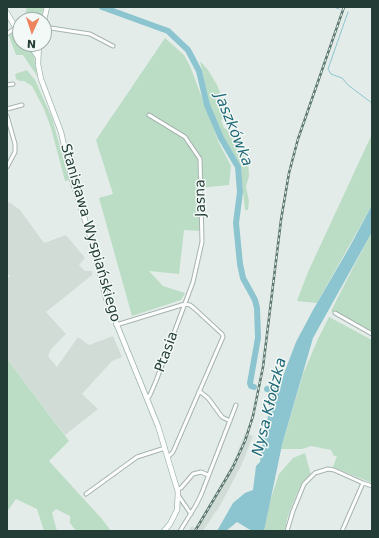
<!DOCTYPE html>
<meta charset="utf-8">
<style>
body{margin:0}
#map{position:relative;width:379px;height:538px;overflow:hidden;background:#e3ece8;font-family:"DejaVu Sans",sans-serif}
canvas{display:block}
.frame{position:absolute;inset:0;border:8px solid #233d36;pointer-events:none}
.north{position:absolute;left:12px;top:12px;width:40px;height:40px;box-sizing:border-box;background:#f3f9f6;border:1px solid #a0aea9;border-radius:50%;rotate:183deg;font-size:11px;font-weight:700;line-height:16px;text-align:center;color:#233d36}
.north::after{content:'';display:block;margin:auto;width:14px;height:18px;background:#ee835f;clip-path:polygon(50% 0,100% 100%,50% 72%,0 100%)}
</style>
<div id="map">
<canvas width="379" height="538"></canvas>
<div class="frame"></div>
<div class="north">N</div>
</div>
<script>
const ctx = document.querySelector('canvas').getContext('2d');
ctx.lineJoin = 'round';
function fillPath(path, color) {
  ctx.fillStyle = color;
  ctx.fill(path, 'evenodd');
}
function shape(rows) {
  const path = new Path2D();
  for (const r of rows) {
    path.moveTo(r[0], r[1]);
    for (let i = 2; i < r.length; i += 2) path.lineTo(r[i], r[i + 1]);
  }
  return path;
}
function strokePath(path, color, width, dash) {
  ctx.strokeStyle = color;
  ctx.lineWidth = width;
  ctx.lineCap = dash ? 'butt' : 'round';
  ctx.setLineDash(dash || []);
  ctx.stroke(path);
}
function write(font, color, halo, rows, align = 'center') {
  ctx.font = font + ' "DejaVu Sans",sans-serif';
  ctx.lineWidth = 3;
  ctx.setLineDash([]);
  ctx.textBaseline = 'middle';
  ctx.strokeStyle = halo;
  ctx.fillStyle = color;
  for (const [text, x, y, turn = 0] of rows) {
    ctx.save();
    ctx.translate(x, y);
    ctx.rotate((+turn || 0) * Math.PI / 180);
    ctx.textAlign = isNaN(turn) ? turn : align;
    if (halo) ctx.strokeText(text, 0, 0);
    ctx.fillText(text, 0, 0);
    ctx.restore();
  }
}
const built = shape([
 [9,202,20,210,44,243,66,235,85,258,79,265,85,271,92,271,92,275,46,312,66,334,51,349,48,356,57,367,78,337,89,345,113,336,122,357,112,361,82,394,98,409,65,435,7,359,7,279,10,276,7,273,7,205],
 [245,433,253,436,241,466,217,511,216,511,203,531,188,531,192,526,195,528,223,481,236,456]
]);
const green = shape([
 [27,7,44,7,40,20,20,20,20,26,18,24,19,21,25,15],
 [12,34,16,34,20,39,20,44,26,44,31,51,34,56,37,76,23,55,16,55,9,36],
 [165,38,184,55,190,66,219,143,231,166,229,185,199,188,200,231,184,230,179,274,149,271,163,286,185,293,181,300,132,316,99,198,113,194,96,140],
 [200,61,208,70,217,85,222,97,225,107,228,109,229,116,221,120,224,128,231,132,242,147,248,161,249,176,246,187,249,201,248,210,245,210,241,173,239,164,219,130,210,106],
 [27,70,35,80,52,118,69,180,65,181,51,128,44,109,32,86,24,81,20,81,16,79,15,74],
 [372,134,372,205,317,303,297,301,308,272],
 [372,232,372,333,331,311,356,262],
 [329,317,372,340,372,483,333,467,337,456,334,456,331,450,311,446,302,449,281,449,303,374,318,339],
 [7,359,69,441,49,461,102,519,111,531,76,531,70,523,70,516,56,509,52,513,57,531,44,531,37,509,16,499,9,509,7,511],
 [305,453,311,475,302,483,295,498,287,519,285,531,264,531,270,501,279,474,293,458]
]);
const water = shape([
 [372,205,372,232,313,338,282,445,264,531,252,531,237,522,226,531,217,531,233,503,245,493,253,490,256,466,260,462,264,433,273,395,271,392,272,387,277,389,280,384,296,342,313,310,349,248]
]);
const stream = shape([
 [334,7,339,9],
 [148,8,149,7],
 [348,12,328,69,331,74,342,78,348,85,372,103]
]);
const river = shape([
 [102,7,168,31,188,50,199,71,207,105,221,138,238,167,240,192,236,223,240,264,243,278,255,300,257,308,258,338,250,383,251,386,254,387],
 [267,389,279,392]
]);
const street = shape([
 [44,27,90,34,113,46],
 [7,34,15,28],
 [7,85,13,84],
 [7,109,22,105],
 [7,116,15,144,15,152,7,167],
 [335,313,372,334],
 [116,325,185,304,190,305,195,309,222,334,223,337,173,452,168,457],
 [199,391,208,398,222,417,230,421],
 [147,399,150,395,156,381,193,282,202,242,200,159,185,137,149,115],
 [177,490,181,488,193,474,201,472,208,475],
 [86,494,137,457,165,448],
 [178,495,191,514],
 [180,531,196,505,201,495,236,405],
 [287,531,293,511,304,484,315,473,328,469,334,470,363,483,372,486],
 [342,531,363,483]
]);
const secondary = shape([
 [7,13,20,35],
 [44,20,47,7],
 [29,44,38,57],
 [39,44,38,64,41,79,61,132,71,176,92,242,106,298,158,426,178,492,177,510,170,524,164,531]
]);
const rail = shape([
 [195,531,233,467,245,441,253,416,263,367,281,220,289,173,298,139,344,7]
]);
const streetNames = [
 ["Jasna",201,198,-91],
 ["Stanisława Wyspiańskiego",90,233,74],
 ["Ptasia",167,352,-70]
];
const waterNames = [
 ["Jaszkówka",233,130,68],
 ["Nysa Kłodzka",270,407,-76]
];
fillPath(built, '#d1dcd7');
fillPath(green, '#bcddc5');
fillPath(water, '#8cc5d0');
strokePath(stream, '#8cc5d0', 1);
strokePath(river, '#8cc5d0', 6);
strokePath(street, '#a6b4af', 5);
strokePath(secondary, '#a1b8b0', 6);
strokePath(street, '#fff', 3);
strokePath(secondary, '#fff', 4.5);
strokePath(rail, '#5d7871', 2.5);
strokePath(rail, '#f3f9f6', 1, [3]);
write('14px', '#233d36', '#f3f9f6', streetNames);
write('italic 15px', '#1e6877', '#f3f9f6', waterNames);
</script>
